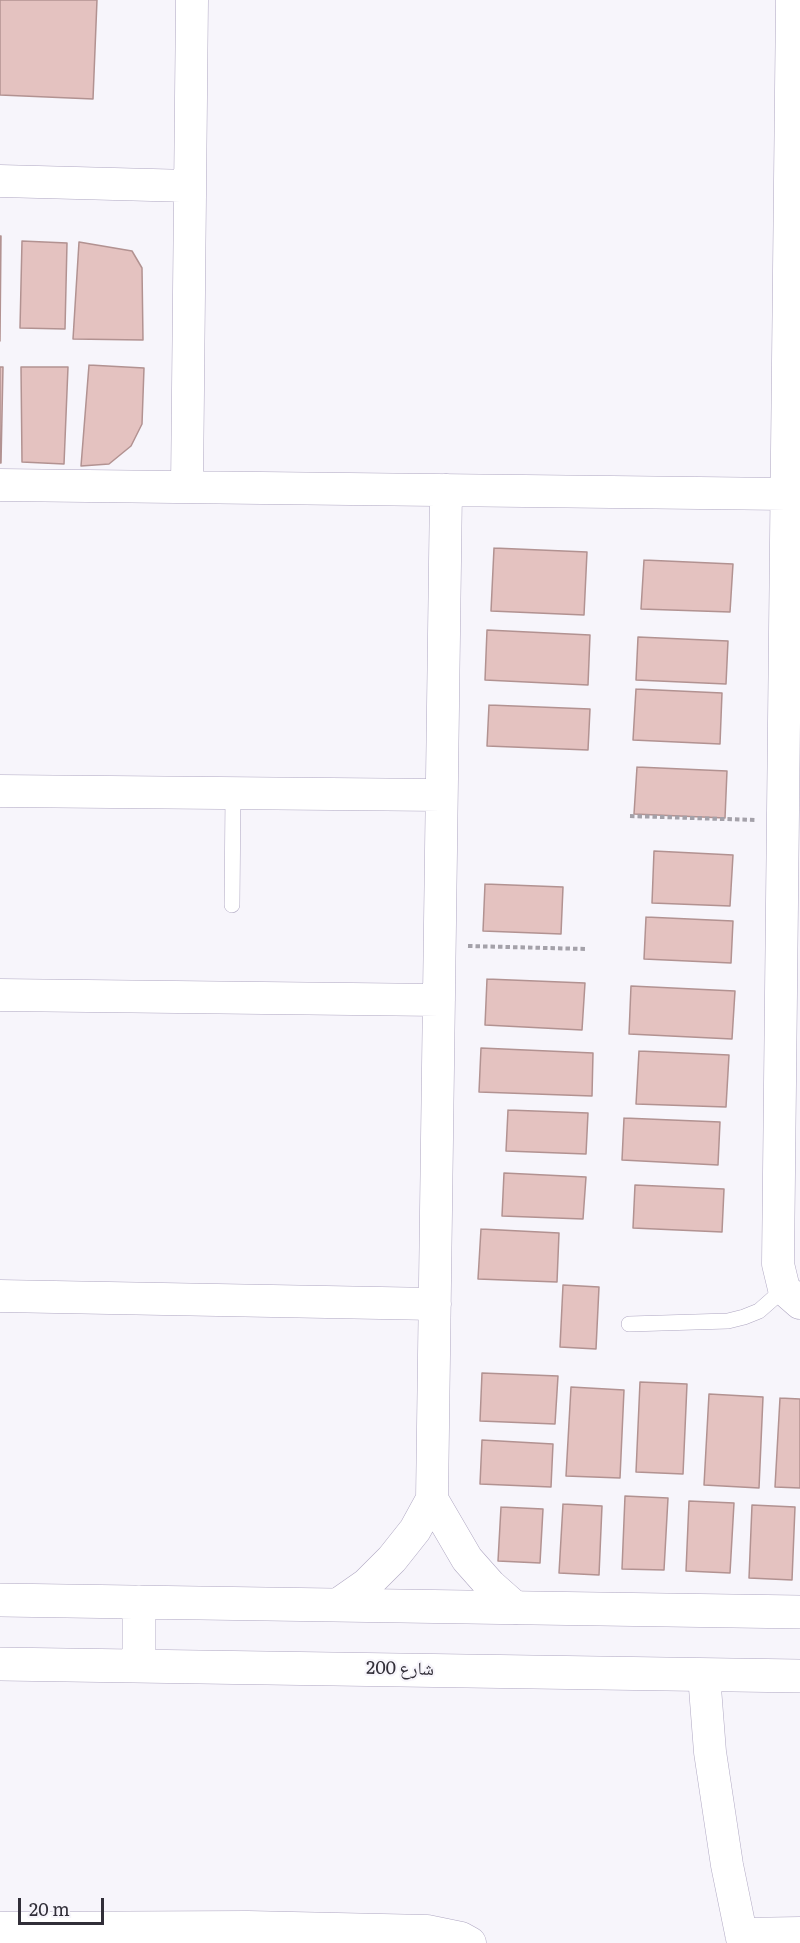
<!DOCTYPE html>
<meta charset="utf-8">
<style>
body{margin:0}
#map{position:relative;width:800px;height:1943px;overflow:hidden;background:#f7f5fb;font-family:Literata,serif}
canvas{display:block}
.scale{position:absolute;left:18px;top:1898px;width:86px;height:27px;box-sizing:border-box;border:3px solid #312e38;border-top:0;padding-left:8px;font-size:18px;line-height:21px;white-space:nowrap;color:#312e38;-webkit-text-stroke:4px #f7f5fb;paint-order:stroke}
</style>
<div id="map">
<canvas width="800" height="1943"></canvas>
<div class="scale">20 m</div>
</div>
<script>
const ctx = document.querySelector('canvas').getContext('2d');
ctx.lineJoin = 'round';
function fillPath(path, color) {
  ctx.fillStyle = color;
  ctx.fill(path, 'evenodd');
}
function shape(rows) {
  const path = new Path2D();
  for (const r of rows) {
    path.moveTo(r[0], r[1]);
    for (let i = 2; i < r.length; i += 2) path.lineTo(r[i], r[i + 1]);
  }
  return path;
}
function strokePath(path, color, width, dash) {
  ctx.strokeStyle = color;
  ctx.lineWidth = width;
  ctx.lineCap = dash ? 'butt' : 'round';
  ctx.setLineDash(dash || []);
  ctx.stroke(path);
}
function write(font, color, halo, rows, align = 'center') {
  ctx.font = font + ' Literata,"Noto Naskh Arabic",serif';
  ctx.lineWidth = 4.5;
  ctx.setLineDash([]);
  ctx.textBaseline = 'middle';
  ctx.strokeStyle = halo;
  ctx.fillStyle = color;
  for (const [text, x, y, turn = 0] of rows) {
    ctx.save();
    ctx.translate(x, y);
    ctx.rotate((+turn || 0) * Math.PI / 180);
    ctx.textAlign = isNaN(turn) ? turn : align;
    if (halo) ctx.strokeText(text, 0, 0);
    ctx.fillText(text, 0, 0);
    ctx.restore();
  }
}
const building = shape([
 [0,0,97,0,93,99,0,95,0,0],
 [0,236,1,236,0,341,0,236],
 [22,241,67,243,65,329,20,328,22,241],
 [79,242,132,251,142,268,143,340,73,339,79,242],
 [89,365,144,368,142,424,131,446,109,464,81,466,89,365],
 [0,367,3,367,1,463,0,463,0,367],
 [21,367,68,367,64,464,22,462,21,367],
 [494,548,587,552,584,615,491,611,494,548],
 [644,560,733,564,730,612,641,609,644,560],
 [487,630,590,635,588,685,485,680,487,630],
 [638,637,728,641,726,684,636,680,638,637],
 [636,689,722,693,720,744,633,740,636,689],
 [489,705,590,709,588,750,487,746,489,705],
 [637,767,727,771,725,818,634,814,637,767],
 [654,851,733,855,730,906,652,903,654,851],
 [485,884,563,887,561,934,483,931,485,884],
 [646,917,733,921,731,963,644,959,646,917],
 [487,979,585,983,582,1030,485,1025,487,979],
 [631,986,735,991,732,1039,629,1034,631,986],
 [481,1048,593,1053,592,1096,479,1092,481,1048],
 [639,1051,729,1055,726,1107,636,1104,639,1051],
 [508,1110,588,1113,586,1154,506,1151,508,1110],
 [624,1118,720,1122,718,1165,622,1160,624,1118],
 [504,1173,586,1177,583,1219,502,1216,504,1173],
 [635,1185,724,1189,722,1232,633,1228,635,1185],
 [481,1229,559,1233,557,1282,478,1279,481,1229],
 [563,1285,599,1287,596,1349,560,1347,563,1285],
 [482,1373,558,1376,555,1424,480,1421,482,1373],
 [640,1382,687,1384,683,1474,636,1472,640,1382],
 [571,1387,624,1390,620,1478,566,1476,571,1387],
 [709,1394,763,1397,759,1488,704,1485,709,1394],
 [780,1398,800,1399,800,1488,775,1487,780,1398],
 [482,1440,553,1444,551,1487,480,1484,482,1440],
 [625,1496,668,1498,664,1570,622,1569,625,1496],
 [689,1501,734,1503,730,1573,686,1571,689,1501],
 [563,1504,602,1506,599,1575,559,1573,563,1504],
 [752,1505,795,1507,792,1580,749,1578,752,1505],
 [501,1507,543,1509,540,1563,498,1561,501,1507]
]);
const path = shape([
 [630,816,755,820],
 [468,946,587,949]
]);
const service = shape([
 [232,905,233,794],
 [629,1324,728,1321,744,1317,759,1311,784,1289]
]);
const minor = shape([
 [792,0,778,1264,784,1289,800,1303],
 [0,181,190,186],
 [0,485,786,494],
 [187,487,192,0],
 [446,490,432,1499,467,1559,490,1585,516,1608],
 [0,791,441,795],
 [0,995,439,1000],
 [0,1296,435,1304],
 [337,1605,367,1584,392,1559,415,1530,432,1499],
 [704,1675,710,1752,727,1865,743,1943],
 [0,1928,248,1927,427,1931,461,1938,470,1943],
 [741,1934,800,1933]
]);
const tertiary = shape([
 [0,1600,800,1612],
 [139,1602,139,1664],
 [0,1664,800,1676]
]);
const streetNames = [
 ["شارع 200",400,1669,1]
];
fillPath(building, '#e4c2c0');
strokePath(building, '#b29291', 1.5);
strokePath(service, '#afa7c2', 16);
strokePath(minor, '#afa7c2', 33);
strokePath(tertiary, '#afa7c2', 34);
strokePath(path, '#a4a1a9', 4, [4.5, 3]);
strokePath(service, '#fff', 15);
strokePath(minor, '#fff', 32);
strokePath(tertiary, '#fff', 33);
write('18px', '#312e38', '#f7f5fb', streetNames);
</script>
